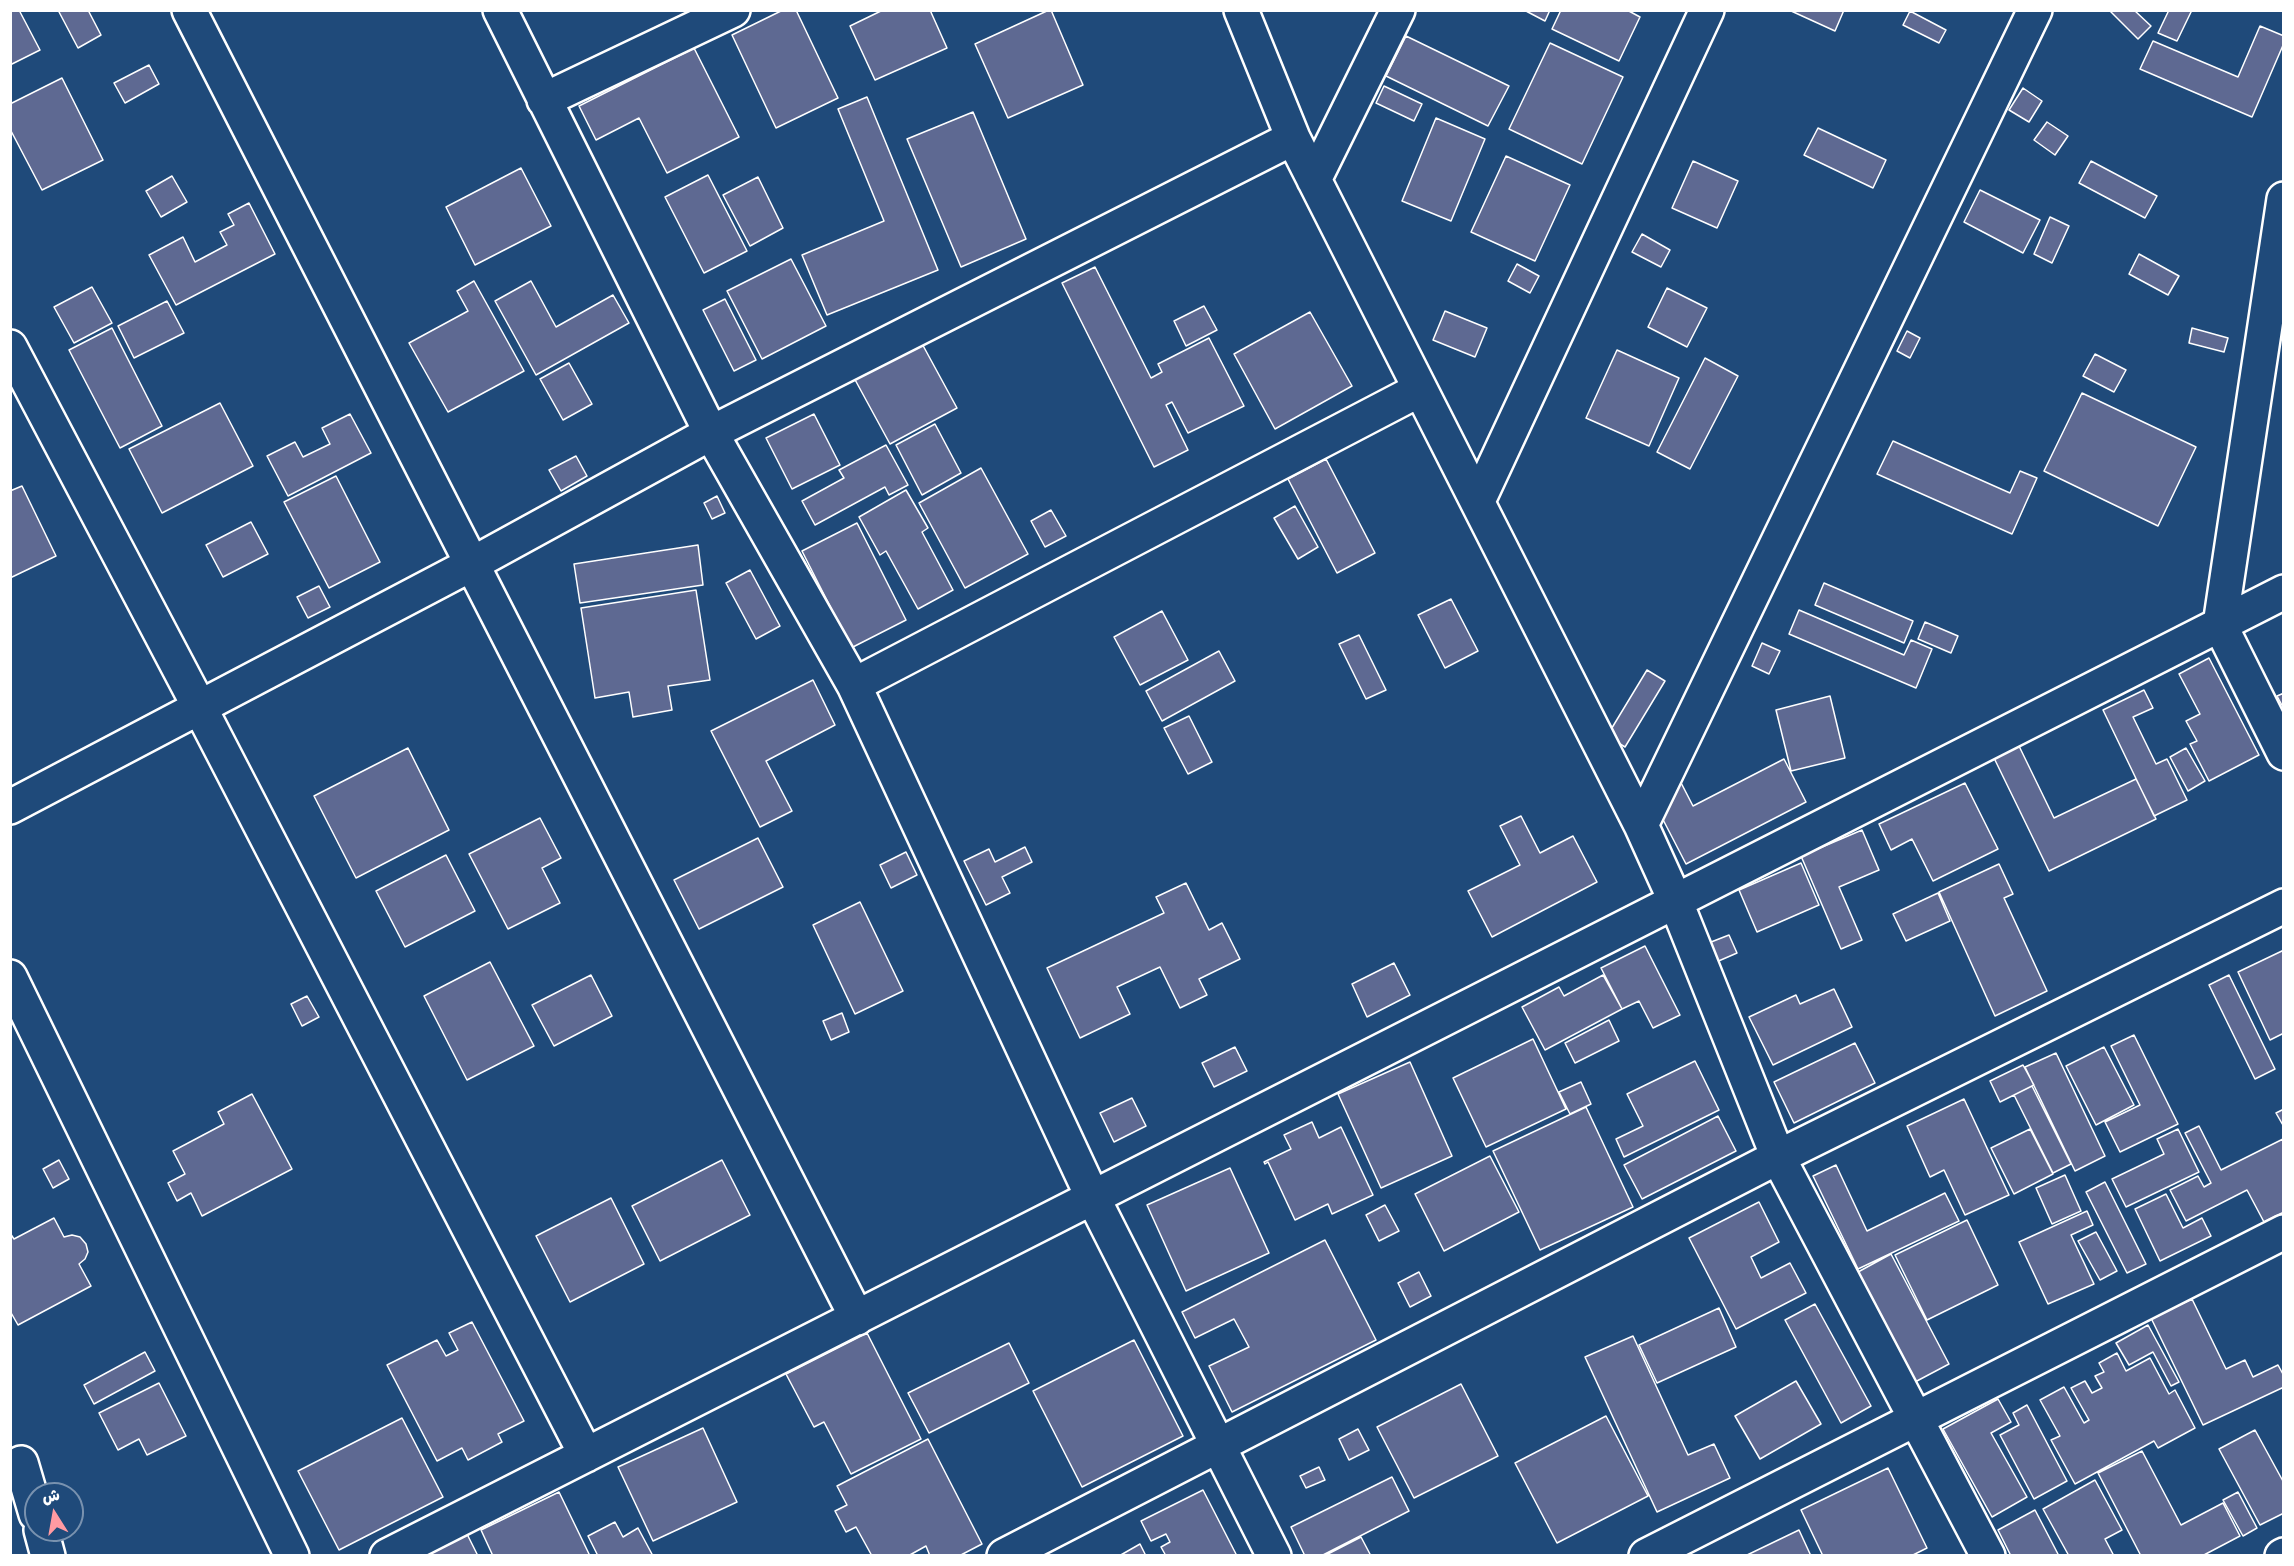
<!DOCTYPE html>
<meta charset="utf-8">
<style>
body{margin:0}
#map{position:relative;width:2294px;height:1566px;overflow:hidden;background:#1f4a7a;font-family:Caveat,"Playpen Sans Arabic",sans-serif}
canvas{display:block}
.frame{position:absolute;inset:0;border:12px solid #fff;pointer-events:none}
.north{position:absolute;left:24px;top:1482px;width:60px;height:60px;box-sizing:border-box;background:#1f4a7a;border:2px solid #7992af;border-radius:50%;rotate:349deg;font-size:16px;font-weight:700;line-height:24px;text-align:center;color:#fff}
.north::after{content:'';display:block;margin:auto;width:21px;height:27px;background:#ff9aa2;clip-path:polygon(50% 0,100% 100%,50% 72%,0 100%)}
</style>
<div id="map">
<canvas width="2294" height="1566"></canvas>
<div class="frame"></div>
<div class="north">ش</div>
</div>
<script>
const ctx = document.querySelector('canvas').getContext('2d');
ctx.lineJoin = 'round';
function fillPath(path, color) {
  ctx.fillStyle = color;
  ctx.fill(path, 'evenodd');
}
function shape(rows) {
  const path = new Path2D();
  for (const r of rows) {
    path.moveTo(r[0], r[1]);
    for (let i = 2; i < r.length; i += 2) path.lineTo(r[i], r[i + 1]);
  }
  return path;
}
function strokePath(path, color, width, dash) {
  ctx.strokeStyle = color;
  ctx.lineWidth = width;
  ctx.lineCap = dash ? 'butt' : 'round';
  ctx.setLineDash(dash || []);
  ctx.stroke(path);
}
const building = shape([
 [10,10,19,10,40,50,10,65,10,10],
 [58,10,88,10,101,35,78,48,58,10],
 [783,10,796,10,838,98,776,128,732,35,783,10],
 [883,10,930,10,947,48,875,80,850,26,883,10],
 [1049,10,1051,10,1083,85,1008,118,975,44,1049,10],
 [1524,10,1550,10,1545,21,1524,10],
 [1561,10,1627,10,1640,17,1619,61,1552,29,1561,10],
 [1789,10,1844,10,1835,31,1789,10],
 [2109,10,2134,10,2151,26,2138,39,2109,10],
 [2169,10,2192,10,2177,41,2158,33,2169,10],
 [1910,11,1946,30,1939,43,1903,25,1910,11],
 [2260,26,2284,36,2284,43,2252,117,2140,69,2153,41,2238,77,2260,26],
 [1406,36,1509,86,1488,126,1386,76,1406,36],
 [1550,43,1623,77,1582,164,1509,129,1550,43],
 [694,48,739,137,667,173,639,118,596,140,579,106,694,48],
 [149,65,159,84,125,103,114,83,149,65],
 [62,78,103,160,42,190,10,129,10,104,62,78],
 [1384,86,1422,104,1414,121,1376,103,1384,86],
 [2023,88,2042,101,2029,122,2009,110,2023,88],
 [867,97,938,270,827,315,802,255,884,221,838,109,867,97],
 [973,112,1026,239,961,267,907,139,973,112],
 [1436,118,1485,139,1451,221,1402,201,1436,118],
 [2047,122,2068,136,2055,155,2034,140,2047,122],
 [1818,128,1886,160,1873,188,1804,155,1818,128],
 [1506,156,1570,185,1535,261,1471,232,1506,156],
 [1693,161,1738,181,1717,228,1672,208,1693,161],
 [2091,161,2157,196,2145,218,2079,183,2091,161],
 [521,168,551,226,475,265,446,207,521,168],
 [708,175,747,251,704,273,665,197,708,175],
 [172,176,187,202,161,217,146,191,172,176],
 [758,177,783,228,750,246,723,195,758,177],
 [1980,190,2040,220,2023,253,1964,222,1980,190],
 [249,203,275,254,176,305,149,255,183,237,195,262,227,245,220,232,234,225,228,214,249,203],
 [2050,217,2069,226,2052,263,2034,254,2050,217],
 [1642,234,1670,250,1661,267,1632,252,1642,234],
 [2139,254,2179,276,2168,295,2129,274,2139,254],
 [791,259,826,326,762,359,727,291,791,259],
 [1517,264,1539,276,1530,293,1508,281,1517,264],
 [1095,267,1151,378,1162,372,1158,364,1209,338,1244,406,1188,433,1172,402,1166,405,1188,450,1154,467,1062,283,1095,267],
 [474,281,524,371,448,412,409,343,468,311,457,291,474,281],
 [531,281,556,327,613,295,629,323,536,375,495,301,531,281],
 [92,287,112,323,74,343,54,307,92,287],
 [1667,288,1707,308,1687,347,1648,327,1667,288],
 [725,299,756,360,734,371,703,310,725,299],
 [167,301,184,333,134,358,118,326,167,301],
 [1204,306,1217,330,1186,346,1174,321,1204,306],
 [1445,311,1487,328,1475,357,1433,340,1445,311],
 [1310,312,1352,386,1275,429,1234,354,1310,312],
 [112,328,162,426,120,448,69,350,112,328],
 [2192,328,2228,338,2224,352,2189,343,2192,328],
 [1907,331,1920,338,1910,358,1897,351,1907,331],
 [920,340,957,408,890,444,853,376,920,340],
 [1617,350,1679,378,1649,446,1586,418,1617,350],
 [2095,354,2126,370,2114,392,2083,376,2095,354],
 [1705,358,1738,376,1690,469,1657,452,1705,358],
 [569,363,592,404,563,420,540,379,569,363],
 [2082,393,2196,447,2158,526,2044,471,2082,393],
 [220,403,253,466,162,513,129,449,220,403],
 [350,414,371,453,288,496,267,456,295,442,303,457,330,444,322,428,350,414],
 [814,414,840,465,792,489,766,438,814,414],
 [935,424,961,473,922,495,896,445,935,424],
 [1893,441,2010,493,2020,471,2037,478,2012,534,1877,474,1893,441],
 [886,445,908,485,889,495,885,487,815,525,802,501,844,478,839,470,886,445],
 [576,456,587,476,561,491,549,470,576,456],
 [1326,459,1375,553,1337,573,1288,479,1326,459],
 [981,468,1028,554,965,588,919,503,981,468],
 [336,476,380,562,329,588,284,502,336,476],
 [22,486,56,556,10,578,10,491,22,486],
 [906,490,928,528,922,532,953,590,918,609,886,551,880,555,859,517,906,490],
 [717,496,725,513,712,519,704,503,717,496],
 [1295,506,1318,547,1298,559,1274,518,1295,506],
 [1051,510,1066,536,1045,547,1031,521,1051,510],
 [251,522,268,554,223,577,206,545,251,522],
 [857,523,906,620,851,648,802,551,857,523],
 [698,545,703,585,580,603,574,564,698,545],
 [750,570,780,626,756,639,726,583,750,570],
 [1824,583,1913,621,1904,643,1815,605,1824,583],
 [319,586,330,607,308,618,297,597,319,586],
 [696,590,710,680,668,686,672,710,633,717,629,692,595,698,581,608,696,590],
 [1451,599,1478,651,1445,668,1418,615,1451,599],
 [1799,610,1904,655,1911,640,1932,649,1916,688,1789,634,1799,610],
 [1162,611,1188,660,1140,685,1114,637,1162,611],
 [1925,622,1958,636,1951,653,1918,639,1925,622],
 [1359,635,1386,690,1366,699,1339,644,1359,635],
 [1762,643,1780,651,1769,674,1752,666,1762,643],
 [1219,651,1235,681,1162,721,1146,691,1219,651],
 [2209,658,2259,755,2209,781,2190,744,2197,741,2186,721,2200,714,2179,674,2209,658],
 [1647,670,1665,681,1625,747,1607,736,1647,670],
 [813,680,835,725,766,761,792,811,760,827,711,731,813,680],
 [2144,690,2153,708,2133,717,2156,764,2167,759,2187,800,2154,816,2103,710,2144,690],
 [2284,693,2284,709,2277,696,2284,693],
 [1830,696,1845,758,1791,771,1776,710,1830,696],
 [1189,716,1212,762,1188,774,1164,728,1189,716],
 [2019,746,2054,818,2136,779,2156,819,2049,871,1994,758,2019,746],
 [408,748,449,830,356,878,314,796,408,748],
 [2186,748,2205,781,2188,791,2170,757,2186,748],
 [1784,759,1806,802,1686,864,1658,810,1677,775,1693,806,1784,759],
 [1965,783,1998,849,1933,881,1912,839,1891,850,1879,824,1965,783],
 [1521,816,1540,853,1573,836,1597,882,1492,937,1468,891,1520,865,1500,826,1521,816],
 [540,818,561,858,542,868,560,903,508,929,469,854,540,818],
 [1862,830,1879,870,1839,887,1862,940,1841,949,1801,856,1862,830],
 [758,838,783,887,699,929,674,880,758,838],
 [1025,847,1032,862,1002,877,1010,893,986,905,964,861,989,849,995,862,1025,847],
 [906,852,917,875,891,888,880,865,906,852],
 [446,855,475,911,405,947,376,891,446,855],
 [1801,863,1819,905,1757,932,1739,890,1801,863],
 [1999,864,2013,894,2004,898,2047,991,1995,1016,1939,892,1999,864],
 [1186,883,1209,930,1222,923,1240,959,1199,979,1207,995,1180,1008,1160,967,1117,987,1130,1014,1080,1038,1047,968,1164,913,1156,897,1186,883],
 [1938,893,1950,921,1906,941,1893,914,1938,893],
 [860,902,903,991,855,1014,813,925,860,902],
 [1729,935,1737,953,1714,963,1706,944,1729,935],
 [1645,946,1680,1015,1653,1028,1639,1001,1622,1009,1601,968,1645,946],
 [2284,950,2284,1033,2270,1040,2238,972,2284,950],
 [490,962,534,1046,467,1080,424,996,490,962],
 [1394,963,1410,995,1367,1017,1352,984,1394,963],
 [591,975,612,1016,554,1046,532,1005,591,975],
 [1603,975,1622,1009,1545,1050,1522,1007,1559,987,1564,996,1603,975],
 [2229,975,2275,1069,2255,1079,2209,985,2229,975],
 [1834,989,1852,1027,1773,1065,1749,1017,1796,995,1800,1004,1834,989],
 [307,996,319,1017,302,1026,291,1004,307,996],
 [842,1013,849,1032,831,1040,823,1021,842,1013],
 [1609,1020,1619,1041,1575,1063,1565,1043,1609,1020],
 [2134,1035,2178,1124,2120,1152,2105,1122,2140,1105,2111,1046,2134,1035],
 [1533,1039,1566,1109,1486,1147,1453,1078,1533,1039],
 [1855,1043,1875,1083,1794,1123,1774,1082,1855,1043],
 [1235,1047,1247,1071,1214,1087,1202,1063,1235,1047],
 [2104,1047,2134,1105,2096,1125,2066,1066,2104,1047],
 [2056,1053,2105,1156,2075,1171,2025,1067,2056,1053],
 [1695,1061,1719,1110,1624,1157,1616,1139,1643,1126,1627,1094,1695,1061],
 [1410,1062,1452,1156,1381,1188,1338,1094,1410,1062],
 [2023,1065,2034,1085,2000,1102,1990,1081,2023,1065],
 [1581,1082,1591,1104,1570,1114,1559,1092,1581,1082],
 [2032,1086,2071,1164,2053,1173,2014,1095,2032,1086],
 [252,1094,292,1169,202,1216,191,1193,177,1201,168,1183,185,1174,173,1151,224,1124,218,1112,252,1094],
 [1132,1098,1146,1126,1114,1142,1100,1113,1132,1098],
 [1964,1099,2009,1195,1965,1215,1944,1170,1930,1177,1907,1126,1964,1099],
 [1586,1107,1633,1207,1540,1250,1493,1151,1586,1107],
 [2284,1109,2284,1127,2276,1113,2284,1109],
 [1718,1116,1736,1151,1642,1199,1624,1165,1718,1116],
 [1312,1122,1319,1138,1341,1127,1373,1195,1332,1214,1328,1204,1295,1220,1268,1162,1265,1164,1264,1162,1291,1149,1284,1135,1312,1122],
 [2199,1126,2221,1170,2283,1139,2284,1212,2264,1222,2247,1190,2186,1221,2170,1190,2198,1176,2204,1187,2211,1183,2185,1133,2199,1126],
 [2030,1129,2053,1174,2014,1194,1991,1148,2030,1129],
 [2178,1129,2199,1172,2126,1207,2112,1179,2164,1154,2157,1139,2178,1129],
 [1490,1156,1519,1212,1444,1251,1415,1194,1490,1156],
 [59,1160,69,1179,53,1188,43,1169,59,1160],
 [722,1160,750,1215,660,1261,632,1206,722,1160],
 [1836,1165,1867,1231,1945,1193,1959,1221,1858,1269,1813,1176,1836,1165],
 [1230,1168,1269,1253,1186,1291,1147,1205,1230,1168],
 [2065,1175,2081,1211,2052,1224,2036,1188,2065,1175],
 [2105,1182,2146,1264,2127,1273,2086,1192,2105,1182],
 [2166,1194,2183,1228,2202,1218,2211,1236,2160,1261,2135,1209,2166,1194],
 [611,1198,644,1264,570,1302,536,1236,611,1198],
 [1759,1202,1779,1242,1751,1257,1761,1278,1790,1263,1806,1293,1736,1329,1689,1238,1759,1202],
 [1385,1205,1399,1231,1379,1241,1366,1215,1385,1205],
 [2087,1211,2093,1225,2071,1235,2094,1284,2048,1304,2019,1242,2087,1211],
 [54,1218,64,1237,72,1235,80,1237,86,1244,88,1252,85,1259,79,1264,91,1286,18,1325,10,1311,10,1233,14,1239,54,1218],
 [1967,1220,1998,1285,1927,1320,1895,1255,1967,1220],
 [2096,1232,2117,1271,2100,1280,2078,1241,2096,1232],
 [1325,1240,1376,1340,1232,1412,1209,1366,1249,1347,1234,1319,1195,1338,1182,1312,1325,1240],
 [1891,1254,1949,1364,1915,1382,1858,1272,1891,1254],
 [1419,1272,1431,1296,1410,1307,1398,1283,1419,1272],
 [2192,1299,2226,1369,2245,1360,2253,1377,2278,1365,2284,1376,2284,1387,2203,1425,2151,1318,2192,1299],
 [1815,1304,1871,1406,1841,1423,1785,1320,1815,1304],
 [1719,1308,1736,1347,1657,1383,1639,1345,1719,1308],
 [472,1322,524,1421,498,1434,502,1442,468,1460,462,1448,437,1461,387,1365,437,1340,446,1356,458,1350,449,1333,472,1322],
 [2148,1325,2179,1382,2171,1386,2153,1352,2129,1365,2116,1343,2148,1325],
 [867,1333,921,1439,851,1474,824,1422,814,1427,786,1374,867,1333],
 [1633,1336,1688,1455,1714,1444,1730,1478,1657,1512,1585,1357,1633,1336],
 [1134,1340,1183,1436,1082,1487,1033,1391,1134,1340],
 [1009,1343,1029,1383,929,1433,908,1393,1009,1343],
 [145,1352,155,1371,94,1404,84,1385,145,1352],
 [2117,1353,2126,1371,2150,1358,2169,1394,2175,1390,2195,1428,2158,1448,2154,1441,2075,1484,2051,1440,2060,1436,2040,1400,2064,1387,2084,1423,2089,1420,2071,1388,2085,1381,2092,1393,2102,1388,2095,1376,2104,1372,2099,1363,2117,1353],
 [1796,1381,1821,1424,1760,1459,1735,1416,1796,1381],
 [159,1383,186,1436,147,1455,139,1439,118,1450,99,1413,159,1383],
 [1461,1384,1498,1456,1414,1498,1377,1427,1461,1384],
 [1998,1399,2011,1422,1991,1433,2027,1497,1992,1517,1943,1429,1998,1399],
 [2027,1405,2067,1481,2034,1499,2000,1435,2019,1425,2013,1413,2027,1405],
 [1606,1416,1648,1496,1557,1543,1515,1463,1606,1416],
 [402,1418,443,1497,339,1550,298,1471,402,1418],
 [703,1428,737,1502,653,1541,618,1467,703,1428],
 [1358,1429,1369,1450,1349,1460,1339,1439,1358,1429],
 [2255,1430,2284,1483,2284,1513,2260,1525,2219,1449,2255,1430],
 [928,1439,982,1544,959,1556,930,1556,926,1546,908,1556,872,1556,856,1527,846,1532,835,1511,847,1505,837,1486,928,1439],
 [2142,1451,2181,1525,2223,1503,2240,1536,2202,1556,2141,1556,2098,1473,2142,1451],
 [1319,1467,1325,1480,1306,1488,1300,1476,1319,1467],
 [1888,1468,1927,1548,1911,1556,1823,1556,1801,1510,1888,1468],
 [1392,1477,1409,1511,1321,1556,1305,1556,1291,1527,1392,1477],
 [2095,1480,2122,1530,2105,1539,2114,1556,2069,1556,2043,1509,2095,1480],
 [1203,1490,1237,1556,1166,1556,1161,1547,1170,1542,1166,1534,1151,1541,1141,1521,1203,1490],
 [559,1492,590,1556,493,1556,481,1530,559,1492],
 [2238,1492,2257,1528,2243,1536,2223,1500,2238,1492],
 [2035,1510,2059,1556,2011,1556,1998,1530,2035,1510],
 [615,1522,623,1537,638,1528,653,1556,598,1556,588,1536,615,1522],
 [1799,1530,1811,1556,1745,1556,1799,1530],
 [467,1534,478,1556,425,1556,467,1534],
 [1361,1537,1371,1556,1324,1556,1361,1537],
 [1140,1544,1146,1556,1119,1556,1140,1544]
]);
const minor = shape([
 [189,10,857,1318],
 [500,10,711,433,854,685,1092,1196,1274,1556],
 [1241,10,1293,138,1641,825,1675,900,1778,1157,1988,1556],
 [544,100,733,10],
 [1314,180,1398,10],
 [2284,199,2220,625,2284,753],
 [10,347,200,708,586,1455],
 [1478,501,1707,10],
 [854,685,1419,390],
 [10,807,472,564,711,433,1293,138],
 [1641,825,2035,10],
 [10,977,292,1556],
 [21,1463,36,1514],
 [41,1530,48,1556],
 [387,1556,2284,592],
 [1004,1556,1778,1157,2284,906],
 [1646,1556,2284,1232],
 [2282,1556,2284,1555]
]);
fillPath(building, '#5e6992');
strokePath(building, '#fff', 1.5);
strokePath(minor, '#fff', 38);
strokePath(minor, '#1f4a7a', 33);
</script>
